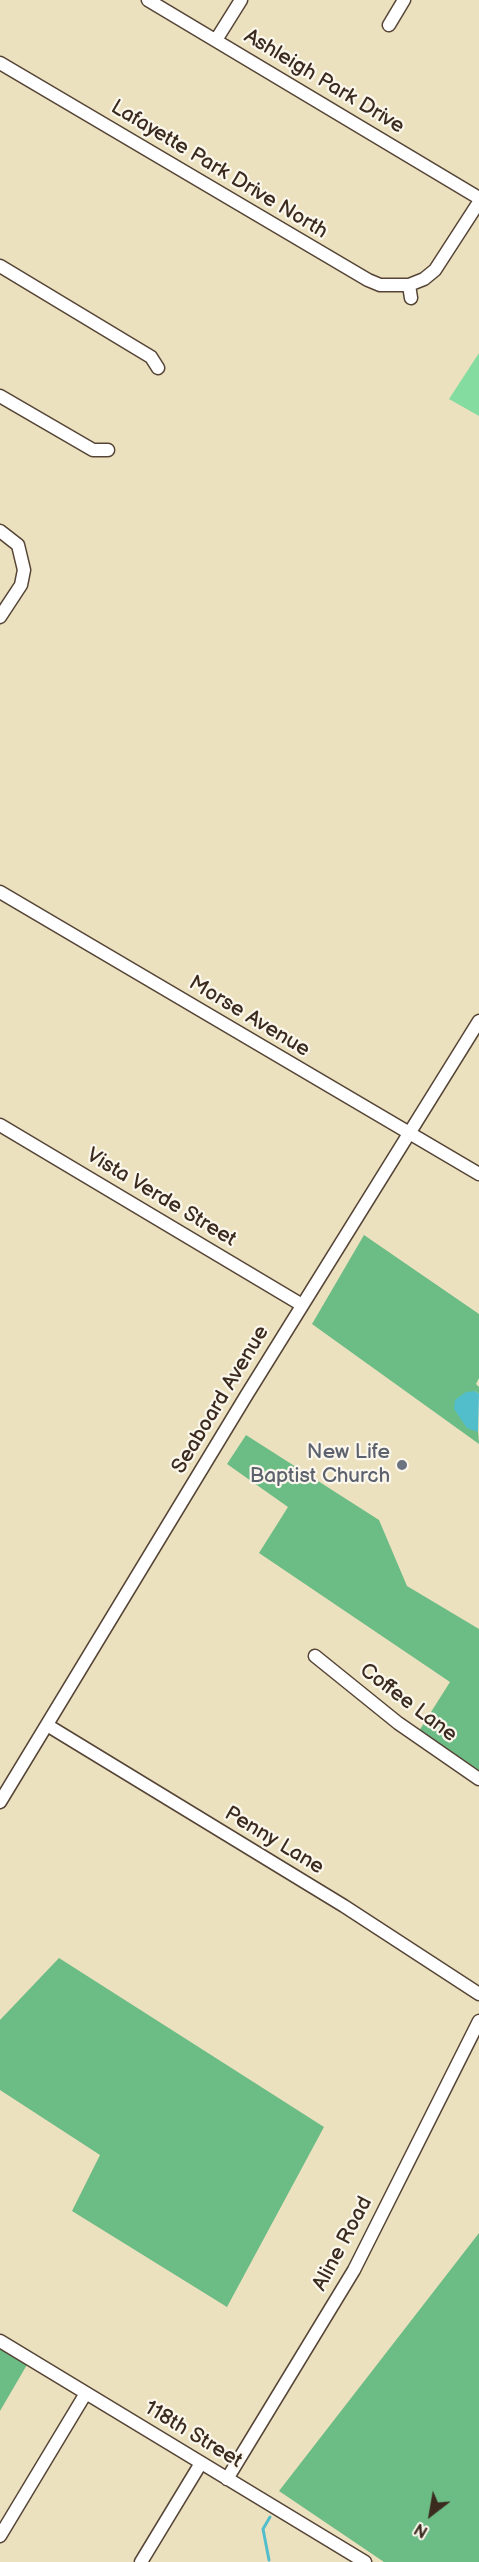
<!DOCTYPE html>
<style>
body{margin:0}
#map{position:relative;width:479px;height:2562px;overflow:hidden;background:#ece1bf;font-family:"Balsamiq Sans",sans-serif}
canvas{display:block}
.north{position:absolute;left:401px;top:2484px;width:60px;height:60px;-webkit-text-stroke:4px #fbf7ec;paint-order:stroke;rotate:211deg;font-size:16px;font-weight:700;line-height:24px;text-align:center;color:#3b2a1e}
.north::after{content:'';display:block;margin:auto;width:21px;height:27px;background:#3b2a1e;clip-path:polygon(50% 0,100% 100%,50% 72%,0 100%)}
</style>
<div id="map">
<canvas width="479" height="2562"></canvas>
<div class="north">N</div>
</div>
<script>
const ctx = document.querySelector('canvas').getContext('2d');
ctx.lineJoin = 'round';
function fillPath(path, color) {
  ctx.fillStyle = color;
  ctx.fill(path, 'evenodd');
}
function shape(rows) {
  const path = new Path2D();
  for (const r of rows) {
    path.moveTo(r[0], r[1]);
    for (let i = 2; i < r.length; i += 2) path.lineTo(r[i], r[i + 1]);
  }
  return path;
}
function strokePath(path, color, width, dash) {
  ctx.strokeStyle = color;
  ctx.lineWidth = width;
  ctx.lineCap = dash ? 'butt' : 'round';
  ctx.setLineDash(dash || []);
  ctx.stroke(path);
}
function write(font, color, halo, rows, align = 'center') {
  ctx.font = font + ' "Balsamiq Sans",sans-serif';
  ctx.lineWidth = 4.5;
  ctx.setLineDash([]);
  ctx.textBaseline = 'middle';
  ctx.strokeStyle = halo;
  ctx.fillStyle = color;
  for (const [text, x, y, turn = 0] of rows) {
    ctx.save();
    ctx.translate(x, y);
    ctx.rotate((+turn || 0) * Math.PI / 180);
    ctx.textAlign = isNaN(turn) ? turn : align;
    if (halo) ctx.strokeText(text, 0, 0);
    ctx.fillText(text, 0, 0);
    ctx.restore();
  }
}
const green = shape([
 [479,353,479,416,449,399]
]);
const forest = shape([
 [364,1235,479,1314,479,1378,476,1384,479,1387,479,1394,475,1391,479,1444,312,1324],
 [246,1435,379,1520,407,1586,479,1629,479,1773,419,1731,450,1682,259,1553,288,1507,227,1464],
 [59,1958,324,2127,227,2307,72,2211,100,2155,0,2090,0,2020],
 [479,2233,479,2562,384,2562,279,2491],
 [0,2347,28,2363,0,2411]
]);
const water = shape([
 [475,1391,479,1394,478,1432,467,1428,454,1409,455,1400,466,1392]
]);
const stream = shape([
 [269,2560,263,2529,270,2517]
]);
const minor = shape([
 [148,0,479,198],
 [389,25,404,0],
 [216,40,241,0],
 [0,63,368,280,380,285,409,285,424,279,435,270,479,202],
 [0,266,151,357,158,368],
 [409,285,411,298],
 [0,396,93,450,108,450],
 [0,531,18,545,24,570,21,585,0,617],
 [0,892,479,1174],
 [0,1125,302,1305],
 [315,1656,398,1723,479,1779],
 [47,1725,344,1906,479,1994],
 [0,1802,246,1396,479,1021],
 [0,2341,365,2562],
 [227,2479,354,2270,479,2021],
 [0,2536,86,2393],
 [141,2562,201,2463]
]);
const markers = [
 [402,1465,6,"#6b7280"]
];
const streetNames = [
 ["Ashleigh Park Drive",324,82,31],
 ["Lafayette Park Drive North",219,170,31],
 ["Morse Avenue",249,1017,31],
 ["Vista Verde Street",161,1198,31],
 ["Seaboard Avenue",221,1400,-59],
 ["Coffee Lane",408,1703,37],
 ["Penny Lane",274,1841,31],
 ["Aline Road",343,2244,-62],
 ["118th Street",193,2435,31]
];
const worshipNames = [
 ["New Life",390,1453],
 ["Baptist Church",390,1477]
];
fillPath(green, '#85dca0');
fillPath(forest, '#6cbc86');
fillPath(water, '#52becc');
strokePath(stream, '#52becc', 3);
strokePath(minor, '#564536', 15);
strokePath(minor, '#fff', 12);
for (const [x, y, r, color] of markers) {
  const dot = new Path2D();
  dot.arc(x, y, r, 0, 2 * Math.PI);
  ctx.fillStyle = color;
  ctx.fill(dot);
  strokePath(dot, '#fbf7ec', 2);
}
write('21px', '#3b2a1e', '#fbf7ec', streetNames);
write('21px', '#5b616d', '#fbf7ec', worshipNames, 'right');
</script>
